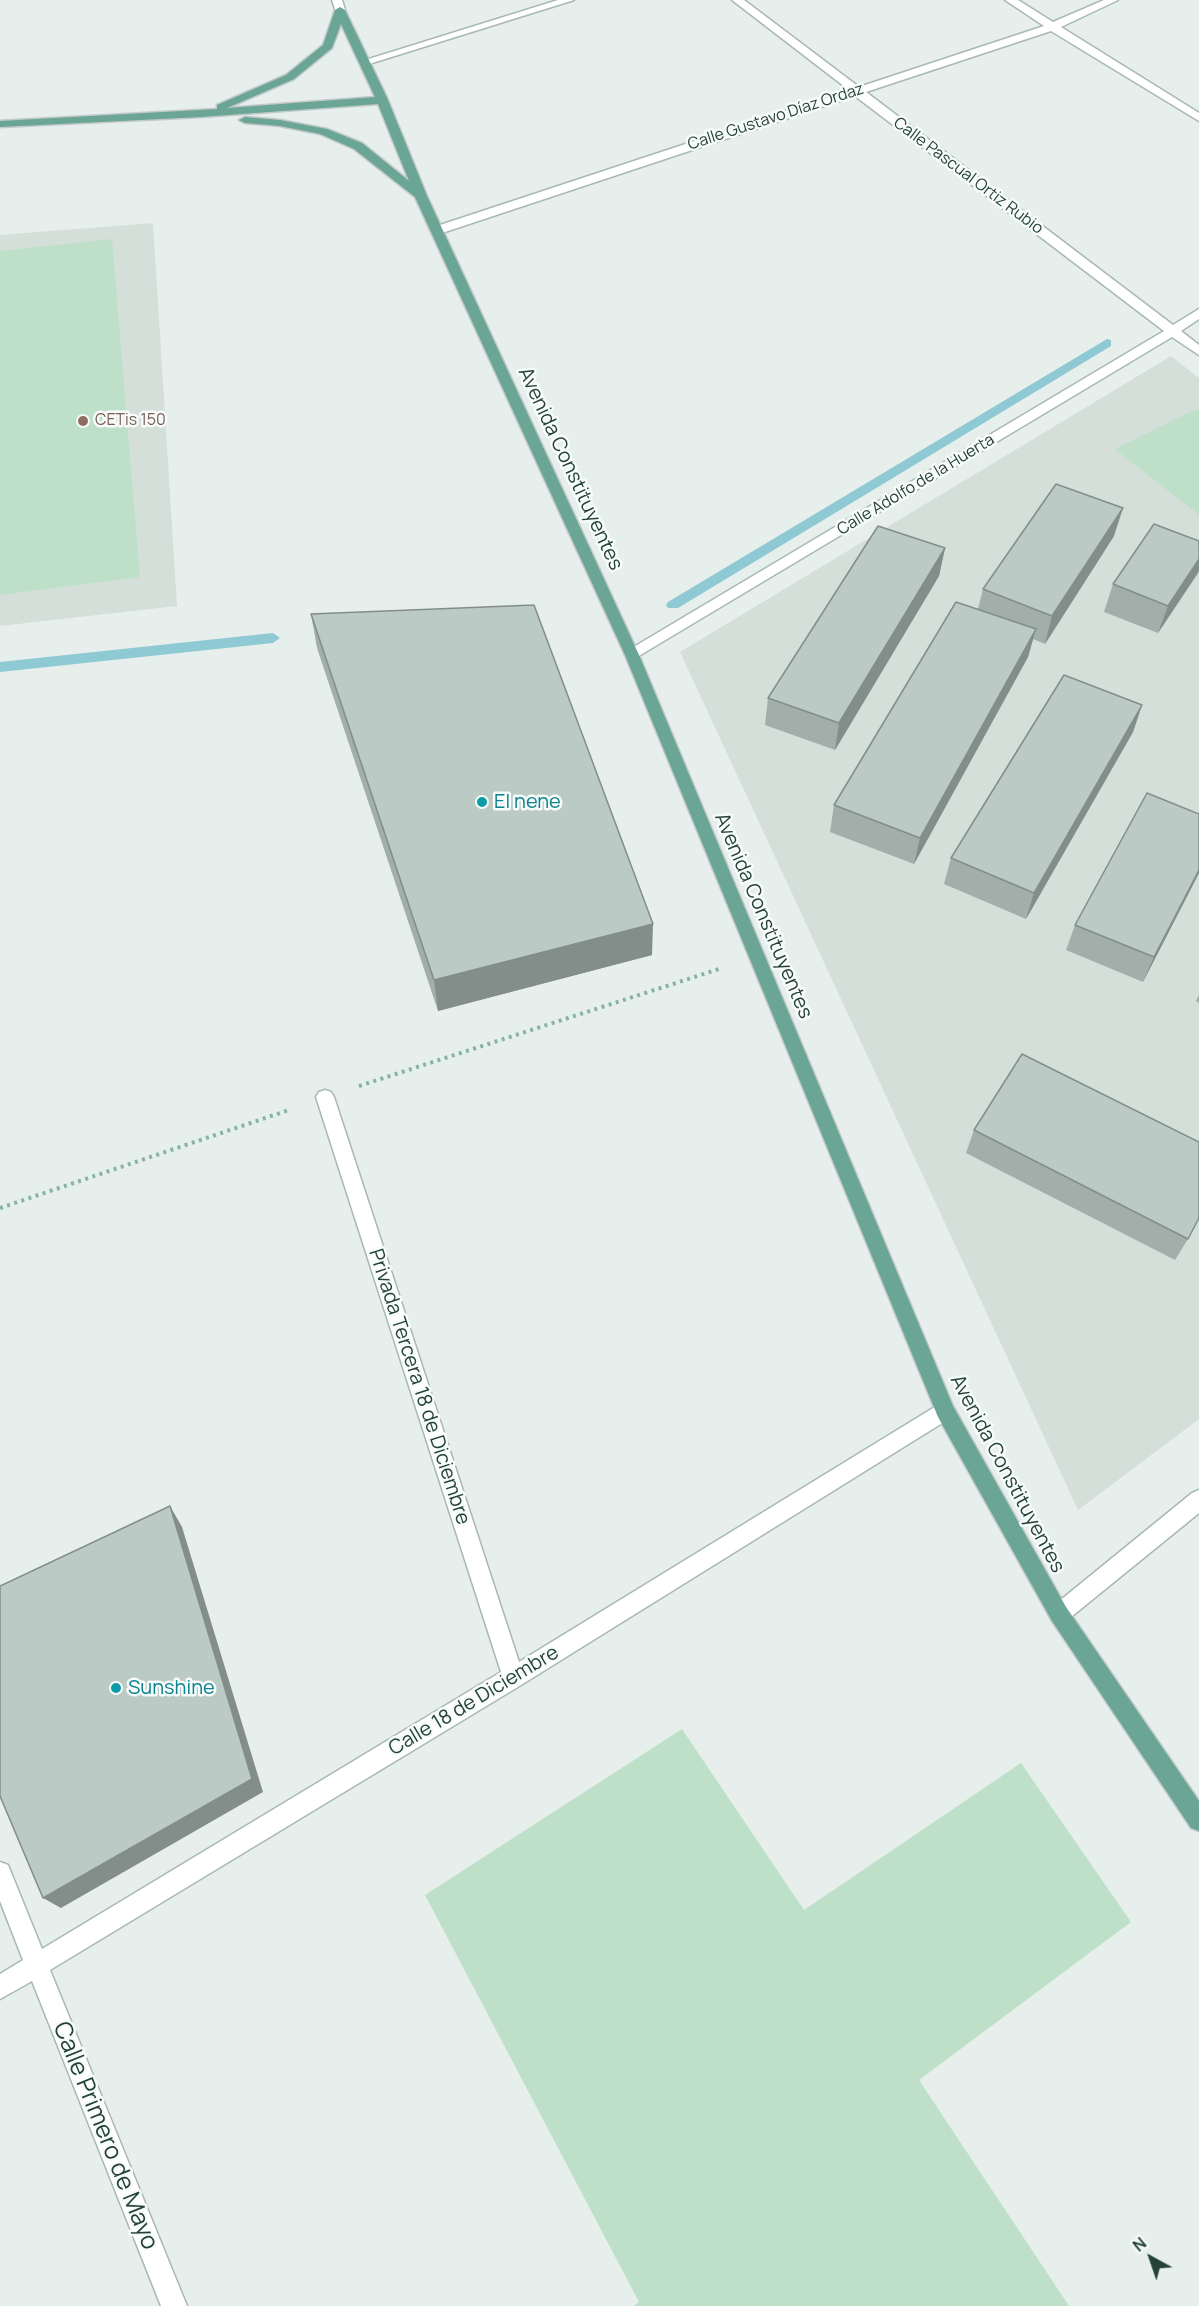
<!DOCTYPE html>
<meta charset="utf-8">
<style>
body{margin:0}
#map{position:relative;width:1199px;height:2306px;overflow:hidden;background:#e6efeb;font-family:Manrope,sans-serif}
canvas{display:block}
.north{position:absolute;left:1121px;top:2228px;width:60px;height:60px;-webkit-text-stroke:4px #f7fbf9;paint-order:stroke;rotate:320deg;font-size:16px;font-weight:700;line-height:24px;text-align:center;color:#24423a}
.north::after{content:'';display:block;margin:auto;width:21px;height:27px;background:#24423a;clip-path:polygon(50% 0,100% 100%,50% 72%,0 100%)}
</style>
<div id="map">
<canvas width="1199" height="2306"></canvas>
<div class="north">N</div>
</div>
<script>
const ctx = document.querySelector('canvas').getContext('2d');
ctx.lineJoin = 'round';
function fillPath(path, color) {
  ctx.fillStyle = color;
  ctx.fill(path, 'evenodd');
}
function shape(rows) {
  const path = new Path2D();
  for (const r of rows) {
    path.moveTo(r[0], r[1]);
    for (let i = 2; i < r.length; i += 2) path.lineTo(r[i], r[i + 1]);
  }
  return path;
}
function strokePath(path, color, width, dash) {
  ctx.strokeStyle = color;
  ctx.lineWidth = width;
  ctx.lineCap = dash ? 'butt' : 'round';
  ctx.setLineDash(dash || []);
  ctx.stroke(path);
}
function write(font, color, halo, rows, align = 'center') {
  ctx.font = font + ' Manrope,sans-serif';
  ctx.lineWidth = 5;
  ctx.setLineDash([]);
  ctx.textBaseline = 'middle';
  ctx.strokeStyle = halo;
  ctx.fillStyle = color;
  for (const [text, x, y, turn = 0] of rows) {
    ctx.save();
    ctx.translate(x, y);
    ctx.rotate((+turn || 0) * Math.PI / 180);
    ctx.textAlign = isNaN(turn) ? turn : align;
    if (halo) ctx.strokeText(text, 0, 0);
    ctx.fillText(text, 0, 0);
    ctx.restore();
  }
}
const built = shape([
 [153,223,177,606,0,626,0,235],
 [1171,356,1199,378,1199,1419,1078,1510,680,652]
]);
const green = shape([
 [112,239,140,577,0,595,0,251],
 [1196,409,1199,411,1199,515,1115,449],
 [682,1729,804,1910,1021,1763,1131,1922,919,2080,1069,2306,634,2306,639,2302,425,1895]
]);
const stream = shape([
 [1107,339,1111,340,1111,346,678,608,668,608,666,605,668,602,1107,339],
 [273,633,280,638,273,643,0,672,0,662,273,633]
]);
const path = shape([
 [359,1086,722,968],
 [0,1208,289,1110]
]);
const street = shape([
 [332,0,342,0,345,10,344,12,336,12,332,0],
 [558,0,574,0,369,64,361,64,359,62,558,0],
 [732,0,744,0,859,87,1044,26,1005,0,1018,0,1053,22,1104,0,1118,0,1061,27,1199,113,1199,121,1051,31,866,92,1173,325,1199,309,1199,319,1181,331,1199,345,1199,355,1172,337,632,660,625,655,627,651,1164,331,855,96,442,233,434,233,432,230,434,227,849,90,732,0],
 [325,1090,331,1092,334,1097,519,1662,938,1405,945,1402,952,1405,955,1411,952,1417,521,1685,50,1970,187,2306,161,2306,32,1981,0,1999,0,1974,23,1960,0,1901,0,1862,8,1865,42,1949,501,1672,316,1097,319,1092,325,1090],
 [1199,1490,1199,1513,1066,1621,1059,1624,1052,1621,1049,1614,1052,1607,1192,1493,1199,1490]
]);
const primary = shape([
 [340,7,345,10,388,100,427,196,639,655,953,1406,1066,1607,1199,1801,1199,1831,1191,1828,1052,1621,938,1417,625,655,415,197,354,149,320,134,280,126,245,123,239,120,245,117,280,120,327,129,362,143,409,181,378,104,201,117,0,127,0,121,217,109,217,105,286,75,323,45,335,10,340,7],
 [341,24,375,97,227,108,294,79,332,48,341,24]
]);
const wall = shape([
 [1114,536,1045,644,1033,639,1028,657,914,864,830,832,834,805,978,609,983,589],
 [945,548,939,576,835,750,765,725,768,698],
 [1199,572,1158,633,1104,612,1113,584],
 [311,614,652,955,438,1011,317,648],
 [1142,705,1133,732,1026,919,944,884,951,858],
 [1199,873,1143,982,1066,950,1075,925],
 [1199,995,1199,1003,1196,1001],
 [974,1130,1188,1239,1175,1260,966,1153]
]);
const shadedWall = shape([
 [1123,508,1114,536,1045,644,1052,616],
 [945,548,939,576,835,750,839,723],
 [1199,559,1199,571,1158,633,1168,606],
 [1036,629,1028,657,914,864,920,838],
 [1142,705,1133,732,1026,919,1034,893],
 [1199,870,1199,873,1143,982,1154,957],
 [653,924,652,955,438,1011,434,980],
 [170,1506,182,1527,263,1792,61,1908,43,1898]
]);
const building = shape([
 [1056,484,1123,508,1052,616,983,589,1056,484],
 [1154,524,1199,541,1199,559,1168,606,1113,584,1154,524],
 [878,526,945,548,839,723,768,698,878,526],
 [956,602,1036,629,920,838,834,805,956,602],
 [534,605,653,924,434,980,311,614,534,605],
 [1064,675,1142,705,1034,893,951,858,1064,675],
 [1147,793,1199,814,1199,870,1154,957,1075,925,1147,793],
 [1022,1054,1199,1142,1199,1218,1188,1239,974,1130,1022,1054],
 [170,1506,252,1779,43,1898,0,1796,0,1586,170,1506]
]);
const markers = [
 [83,421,6,"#8d6e63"],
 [482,802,6,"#0f9aa8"],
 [116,1688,6,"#0f9aa8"]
];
const farStreetnames = [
 ["Calle Gustavo Díaz Ordaz",776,117,-18],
 ["Calle Pascual Ortiz Rubio",968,176,37],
 ["Calle Adolfo de la Huerta",916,485,-31]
];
const farEducationnames = [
 ["CETis 150",95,421]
];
const streetNames = [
 ["Avenida Constituyentes",570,469,65],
 ["Avenida Constituyentes",763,916,67],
 ["Privada Tercera 18 de Diciembre",419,1387,72],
 ["Avenida Constituyentes",1007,1474,62],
 ["Calle 18 de Diciembre",474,1701,-31]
];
const cultureNames = [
 ["El nene",494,802],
 ["Sunshine",128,1688]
];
const nearStreetnames = [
 ["Calle Primero de Mayo",105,2136,68]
];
fillPath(built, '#d4dfda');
fillPath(green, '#bfe0c8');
fillPath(stream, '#8ec9d4');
strokePath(street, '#a8b8b2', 3);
strokePath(primary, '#c2cac8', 3);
strokePath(path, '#86b3a5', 4, [3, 4.5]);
fillPath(street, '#fff');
fillPath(primary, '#6aa596');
fillPath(wall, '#a1aea9');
fillPath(shadedWall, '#838d89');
fillPath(building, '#bbcac4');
strokePath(building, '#838d89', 1.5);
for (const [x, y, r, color] of markers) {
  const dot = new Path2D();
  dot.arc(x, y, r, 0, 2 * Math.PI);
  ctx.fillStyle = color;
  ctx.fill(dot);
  strokePath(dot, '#f7fbf9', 2);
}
write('16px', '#24423a', '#f7fbf9', farStreetnames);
write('16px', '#785e54', '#f7fbf9', farEducationnames, 'left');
write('20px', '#24423a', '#f7fbf9', streetNames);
write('20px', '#0d838f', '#f7fbf9', cultureNames, 'left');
write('24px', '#24423a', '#f7fbf9', nearStreetnames);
</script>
